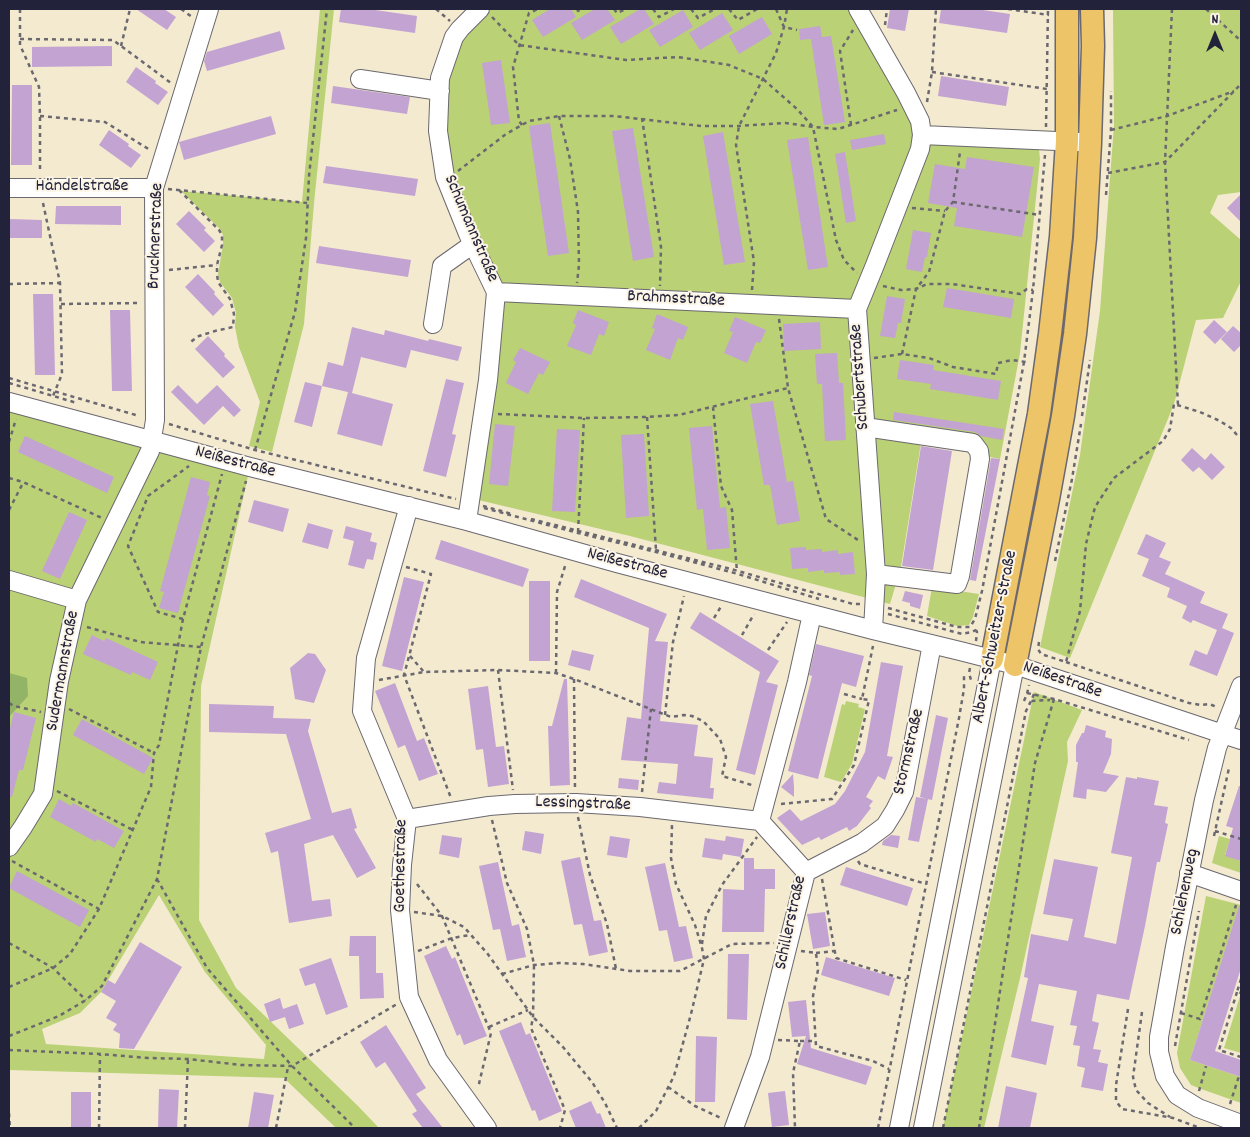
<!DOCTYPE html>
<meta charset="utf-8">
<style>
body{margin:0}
#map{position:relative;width:1250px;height:1137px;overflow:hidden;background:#f3ead0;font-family:Dekko,sans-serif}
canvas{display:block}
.frame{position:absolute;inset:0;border:10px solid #22223b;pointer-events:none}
.north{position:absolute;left:1190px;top:10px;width:50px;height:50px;-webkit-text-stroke:4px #fcf5e5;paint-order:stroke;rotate:0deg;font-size:14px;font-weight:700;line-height:20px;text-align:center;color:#22223b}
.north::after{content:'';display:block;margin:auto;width:18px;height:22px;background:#22223b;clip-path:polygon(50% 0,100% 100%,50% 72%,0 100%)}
</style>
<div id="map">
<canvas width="1250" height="1137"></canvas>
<div class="frame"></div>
<div class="north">N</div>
</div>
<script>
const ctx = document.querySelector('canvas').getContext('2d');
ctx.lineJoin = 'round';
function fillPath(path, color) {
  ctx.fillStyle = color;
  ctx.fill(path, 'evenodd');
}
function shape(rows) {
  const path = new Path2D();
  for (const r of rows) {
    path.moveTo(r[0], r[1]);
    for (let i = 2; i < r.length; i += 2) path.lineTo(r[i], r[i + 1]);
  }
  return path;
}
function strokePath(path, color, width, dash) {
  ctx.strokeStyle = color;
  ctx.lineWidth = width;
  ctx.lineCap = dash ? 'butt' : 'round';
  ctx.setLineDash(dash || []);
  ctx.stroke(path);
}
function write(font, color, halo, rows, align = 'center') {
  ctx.font = font + ' Dekko,sans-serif';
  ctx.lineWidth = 4;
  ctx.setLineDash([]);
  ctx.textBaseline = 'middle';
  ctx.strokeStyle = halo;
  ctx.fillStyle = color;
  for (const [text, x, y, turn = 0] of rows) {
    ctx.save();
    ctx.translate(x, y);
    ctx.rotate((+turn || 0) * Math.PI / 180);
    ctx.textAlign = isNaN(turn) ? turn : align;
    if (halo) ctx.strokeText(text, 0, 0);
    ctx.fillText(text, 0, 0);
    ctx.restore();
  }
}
const green = shape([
 [320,9,334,9,314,203,304,324,272,452,249,446,260,402,239,347,235,327,236,313,232,298,220,282,218,274,223,245,223,235,220,229,181,191,302,202],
 [481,9,857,9,922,135,1038,140,1040,159,1020,353,1000,459,921,443,901,567,890,604,630,536,470,498,496,292,468,234,438,131,454,37],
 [1113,9,1241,9,1241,192,1218,195,1210,213,1241,240,1241,281,1223,318,1196,320,1174,404,1070,658,1040,647,1080,455,1100,311,1114,125],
 [9,402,250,467,201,686,199,920,236,988,358,1106,379,1128,336,1128,284,1078,9,1070],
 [159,895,205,972,266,1045,264,1059,46,1044,42,1029,80,1013,101,992],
 [932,587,979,594,973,617,969,625,957,626,927,616],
 [1034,692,1082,710,1067,742,1068,761,1020,978,984,1128,943,1128],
 [846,701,859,704,858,707,865,709,852,764,841,782,824,777,842,704,845,705],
 [1219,836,1230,839,1225,855,1241,861,1241,873,1212,863],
 [1206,896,1241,905,1241,908,1239,907,1190,1060,1241,1077,1241,1103,1201,1089,1191,1085,1180,1068,1177,1053],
 [1240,996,1241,996,1241,1053,1224,1048]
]);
const forest = shape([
 [9,673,27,678,28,696,9,717]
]);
const building = shape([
 [136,9,164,9,176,17,167,30],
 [341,9,368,9,417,16,415,33,339,22],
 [550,9,571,9,576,17,543,37,532,20],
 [595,9,607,9,615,20,582,40,571,23],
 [640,9,644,9,654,24,621,44,610,27],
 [890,9,909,9,905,31,887,28],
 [941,9,976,9,1010,14,1007,33,939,23],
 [683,10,693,27,660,47,649,30],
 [722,13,733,30,700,50,689,33],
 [762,17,772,34,739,54,729,36],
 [820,26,822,37,831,36,845,122,824,125,811,39,800,40,799,29],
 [280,31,285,49,207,71,204,61,207,52],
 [112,46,112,66,32,67,32,47],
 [501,60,510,123,491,125,482,63],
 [136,67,156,81,155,83,168,92,158,105,126,82],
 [941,76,1009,87,1006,106,938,96],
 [12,85,32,85,32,165,11,165],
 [333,86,410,97,407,114,331,103],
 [271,116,276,134,184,160,179,142],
 [550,123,569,253,548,256,529,126],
 [633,128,654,257,633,261,612,131],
 [109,130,129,144,128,146,141,155,131,168,99,145],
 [723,132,745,262,724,265,703,136],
 [884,134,886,144,852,150,850,140],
 [808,137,828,267,808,270,787,140],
 [845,152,856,221,846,223,835,154],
 [967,157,1034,167,1022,237,954,226,957,208,928,203,935,164,965,169],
 [326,166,418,179,415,196,323,183],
 [1241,194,1241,222,1227,208],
 [56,206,121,206,121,225,55,224],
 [189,211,206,228,204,230,215,241,204,252,176,224],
 [9,219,42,220,42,238,9,238],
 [913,230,931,233,927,257,925,257,922,272,906,269],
 [319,246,411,260,408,277,316,263],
 [198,274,215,292,214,294,224,305,213,316,185,287],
 [947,288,1014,299,1011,318,943,307],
 [33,294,53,294,55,375,35,375],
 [887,296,905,299,901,323,898,323,895,338,880,336],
 [110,310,130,310,132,391,112,391],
 [578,310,609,322,604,336,599,334,591,355,567,346,576,325,573,323],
 [657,314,688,327,683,340,678,338,670,360,646,350,655,329,652,328],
 [735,317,766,330,760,343,756,342,747,363,724,353,733,332,729,331],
 [1214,320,1227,332,1215,344,1203,332],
 [820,322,821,349,784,351,783,324],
 [1233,326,1241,333,1241,345,1234,352,1221,339],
 [352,327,384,335,385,330,428,341,429,339,462,347,458,361,411,350,406,368,361,357,352,393,322,386,328,362,343,366],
 [208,336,225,354,224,356,235,367,223,378,195,349],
 [520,348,550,362,543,375,539,373,528,394,506,383,516,362,513,360],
 [837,353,839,383,843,383,846,440,825,441,822,384,817,384,815,354],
 [900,360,934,365,933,370,1001,381,998,400,930,389,931,384,897,379],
 [446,379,464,383,452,434,456,435,446,477,423,471],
 [305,382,322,386,312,427,294,422],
 [178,385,197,404,217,385,241,410,234,417,223,406,204,425,171,392],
 [348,392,393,404,382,446,337,434],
 [773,401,787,482,793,481,800,521,777,525,770,485,764,485,750,404],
 [894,412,1004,429,1002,440,981,436,975,432,893,420],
 [495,424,515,426,508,486,489,484],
 [712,426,720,508,726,507,730,548,707,550,703,509,697,510,689,428],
 [557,429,580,430,575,512,552,511],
 [644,434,649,516,626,518,621,435],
 [25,436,114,477,107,493,18,452],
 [921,446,952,451,933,570,902,566],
 [1192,448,1205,460,1211,453,1225,467,1212,480,1199,467,1193,472,1181,460],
 [991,458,1000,459,976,581,970,580],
 [191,477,210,482,207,495,210,496,178,613,159,608,164,592,160,591],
 [254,500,289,509,283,532,248,522],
 [69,512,87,520,60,579,42,571],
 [308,523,333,530,328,549,302,542],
 [346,526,372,533,370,541,377,543,373,560,367,559,364,569,348,565,354,541,343,538],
 [1146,534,1166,543,1159,557,1171,562,1165,574,1205,592,1200,603,1228,614,1222,628,1234,633,1217,676,1189,665,1195,650,1207,655,1217,630,1193,620,1191,623,1182,618,1187,606,1167,597,1170,588,1142,576,1149,559,1137,554],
 [441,540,529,569,523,587,435,559],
 [806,547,806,550,822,549,822,552,838,550,838,554,853,552,855,574,840,575,840,572,824,573,824,570,808,572,808,568,792,569,790,548],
 [404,577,424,582,402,671,382,666],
 [581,579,667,614,655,641,668,642,660,721,698,725,694,756,713,758,710,788,714,788,713,799,657,793,659,782,676,784,678,764,621,760,627,717,641,719,649,628,574,597],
 [529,581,550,581,550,661,529,661],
 [905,591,923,595,920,609,910,606,910,603,902,601],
 [700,612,779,661,766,682,778,685,755,775,736,770,760,672,690,628],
 [92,635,104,641,106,638,158,662,150,680,132,672,131,675,83,654],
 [816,644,864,656,856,687,842,683,818,779,788,771,812,676,809,675],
 [572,650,594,655,590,671,568,665],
 [308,653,315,654,326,670,314,703,295,699,290,668],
 [881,662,903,666,887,756,893,757,885,780,878,776,866,797,873,801,869,806,871,808,857,826,849,831,847,827,821,840,819,837,802,845,777,818,790,809,801,821,835,804,845,791,865,752],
 [564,679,567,679,570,785,550,786,548,726,552,726],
 [395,683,417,741,424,738,438,774,419,781,405,745,398,748,375,691],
 [488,686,496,747,504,746,509,784,488,787,483,749,476,750,468,689],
 [209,704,274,706,273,718,311,719,308,731,332,813,351,808,357,828,354,829,376,868,357,878,333,835,304,844,312,901,330,899,332,916,289,923,278,851,271,853,265,833,311,819,286,734,209,732],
 [14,712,36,718,23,770,19,770,12,797,9,797,9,732],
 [936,715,948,718,932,800,920,797],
 [82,719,153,758,144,774,73,735],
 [1086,725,1106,731,1105,737,1112,739,1111,754,1103,773,1119,776,1106,792,1087,789,1086,799,1073,797,1078,762,1076,762,1076,745,1082,733,1084,733],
 [793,774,794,787,794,797,781,787],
 [1126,777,1137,779,1137,777,1159,781,1154,805,1168,807,1165,823,1168,824,1160,862,1157,862,1145,926,1129,1000,1097,994,1092,1021,1099,1023,1093,1049,1101,1050,1098,1062,1108,1064,1103,1091,1081,1087,1085,1068,1077,1066,1080,1046,1073,1045,1077,1026,1070,1025,1077,991,1039,984,1031,1021,1054,1026,1046,1065,1011,1057,1028,978,1024,977,1031,934,1068,941,1073,919,1043,914,1054,859,1098,867,1084,937,1116,944,1132,857,1111,853],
 [619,778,639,780,638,790,618,788],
 [1239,786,1241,786,1241,861,1225,856,1233,828,1226,826],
 [916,797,928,799,919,842,908,840],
 [59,799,71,806,73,803,124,831,114,848,97,839,96,842,50,817],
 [525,831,544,834,541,854,522,850],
 [442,835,462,838,459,858,439,854],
 [891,835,900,836,898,848,882,845,883,841],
 [610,836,630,839,627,858,607,855],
 [726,836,744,839,741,857,723,854,722,860,702,857,705,838,725,841],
 [580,857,594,921,601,920,608,952,589,956,582,924,574,925,561,861],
 [744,858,754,858,754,869,775,869,775,889,765,889,764,932,722,932,723,889,744,890],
 [498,862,512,926,519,924,526,957,507,961,500,929,493,930,479,866],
 [665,863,679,927,686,926,693,958,674,962,667,930,659,931,645,867],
 [846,867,913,888,907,906,840,885],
 [17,871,89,910,80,927,9,888],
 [1239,906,1241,906,1241,968,1215,1051,1241,1060,1241,1077,1190,1060],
 [825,912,830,946,813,949,807,914],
 [350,936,376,936,376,973,383,973,384,998,360,999,359,956,349,956],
 [140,942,182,967,134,1049,119,1048,120,1034,113,1030,117,1024,106,1018,116,1001,101,992,108,980,115,984],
 [446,946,452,959,455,957,487,1036,464,1045,460,1034,457,1036,424,956],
 [728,954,749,954,747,1020,727,1019],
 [826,957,895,978,889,996,821,975],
 [331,958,348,1007,326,1015,315,983,305,986,299,969],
 [280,998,283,1009,297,1004,304,1024,289,1029,285,1017,270,1022,264,1004],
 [806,1000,811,1048,872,1067,866,1085,797,1064,806,1036,792,1037,788,1002],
 [521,1022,526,1035,530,1033,562,1111,539,1121,535,1110,532,1111,499,1031],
 [386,1025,426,1088,416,1094,443,1128,423,1128,412,1114,417,1111,385,1062,376,1068,360,1042],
 [696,1036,717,1037,715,1102,695,1102],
 [1006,1086,1037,1093,1030,1128,998,1128],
 [159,1089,179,1090,177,1128,158,1128],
 [785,1091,789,1125,772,1127,768,1093],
 [71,1092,91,1092,91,1128,71,1128],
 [254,1092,274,1095,268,1128,248,1128],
 [591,1101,597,1114,600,1113,606,1128,576,1128,569,1111]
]);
const path = shape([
 [20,9,20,45,39,87,40,116,40,173],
 [181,9,192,17],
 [436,9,450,21],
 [577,9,578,11,582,9],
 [614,9,617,13,626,9],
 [653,9,659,17,674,9],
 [691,9,698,18,715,9],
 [729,9,738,20,757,9],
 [776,9,784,27,797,30],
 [1008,9,1049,15],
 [1172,9,1165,162,1178,405],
 [1206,9,1241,41],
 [492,17,519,45,626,60,678,57,729,65,763,79,797,109,813,127,836,240,844,260,857,273],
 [885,25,887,9],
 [20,39,113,40,171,83],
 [121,46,130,9],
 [932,72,1047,89],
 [927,102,932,72,936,9],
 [40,116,105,122,150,150],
 [559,116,570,159,578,212,579,265,577,283],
 [642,118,661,247,660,286],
 [522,125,519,121,513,67,529,13,538,9],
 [851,125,840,51,853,30],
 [1046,127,1048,9],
 [1111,130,1167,116,1234,91],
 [458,171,506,134,529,121,559,116,614,116,701,126,739,126,786,123,813,127,838,129,897,110],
 [1108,173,1165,162,1241,84],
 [168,189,307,203],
 [179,190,219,230,222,235,222,245,217,265,217,274,218,282,230,299,234,314,233,327,215,331,199,336,189,343],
 [1106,195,1111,130,1111,91],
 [953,202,1040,215],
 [43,203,60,283,62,374,53,396],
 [912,208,945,211],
 [169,270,217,265],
 [9,284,60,283],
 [883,286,901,290,916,289,927,284,952,284,1020,294,1027,289,1033,290],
 [752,290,754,262,736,145,739,126,776,53,784,27,787,9],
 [61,304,141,303],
 [779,319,788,388,826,519,858,540],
 [902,354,916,289,929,272,945,211,953,202,960,152],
 [874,358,902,354,929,358,953,367,996,374,998,363,1012,360,1026,362],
 [9,378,139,416],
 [9,383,77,403],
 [713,407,721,486,732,510,737,572],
 [498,414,584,418,647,417,679,415,788,388],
 [1082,416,1090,360],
 [647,417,656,550],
 [169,424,255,450,456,499],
 [9,442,16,419],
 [255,450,295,312,306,238,309,176,327,9],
 [9,478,23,482,102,518],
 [483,506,512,514],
 [484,508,578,533,656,552,738,574,819,599],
 [9,510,23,483],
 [531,519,731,569,853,604,860,604],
 [578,532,584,418],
 [1055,561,1072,479,1081,424],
 [406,567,431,574,404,675,451,798],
 [888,608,957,627,970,627,975,619,982,591,1024,362,1033,290,1045,155],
 [888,614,962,634,972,632,976,630,979,627],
 [714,618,722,605],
 [183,619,158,612,128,546,148,496,189,466],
 [87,627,140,642,201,647],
 [742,635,754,614],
 [976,641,977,632,976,630],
 [1039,642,1038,649,1041,654,1066,662,1080,611,1086,544,1095,507,1114,478,1163,441,1170,429,1174,404,1200,412,1220,421,1231,428,1237,435,1241,436],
 [768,650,787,622],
 [410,656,424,672],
 [1066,662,1189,703,1201,705,1209,704,1217,707],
 [970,668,969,673,971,680],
 [498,670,513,790],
 [556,673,557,592,566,563],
 [574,679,575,790],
 [379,680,424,672,498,670,556,673,574,679,671,717,684,715,692,716,703,721,720,739,726,757,722,776,755,786],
 [1027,693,1054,699,1189,740],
 [844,694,862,699],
 [1034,694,1031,701,1050,700],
 [1024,701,1027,694,1029,685],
 [9,703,14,706,41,712],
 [69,709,154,753],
 [665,715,673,642,684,596],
 [57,791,133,830],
 [642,792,651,709],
 [781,804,832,799,854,765,869,700,862,699,873,646],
 [578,817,590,875,607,924,616,969],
 [492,820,507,883,527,929,534,965,533,1017,531,1028,565,1110,560,1128],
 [1215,831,1241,839],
 [1214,836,1229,768],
 [12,861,99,909],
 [858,861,860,864,926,884],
 [157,879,207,968,292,1066,355,1128],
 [822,879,836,958,906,980],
 [417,884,442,916,491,1033,478,1088],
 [414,912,442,916,464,927,487,953,533,1017,563,1047,592,1082,605,1103,617,1128],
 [9,943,53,968,86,1000],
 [702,944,706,916,722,885,757,837],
 [418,951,452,938,470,935],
 [801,951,816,953,818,970,813,996,816,1046,873,1061,889,1069],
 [816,953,835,951],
 [502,974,534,965,559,963,583,964,630,971,680,971,732,944,774,943],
 [1241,979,1237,992,1241,993],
 [9,987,53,968,70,954,99,909,151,787,154,753,159,745,183,619,222,474],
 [1237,992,1219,1050,1241,1057],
 [1128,1009,1116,1085,1116,1101,1122,1109,1173,1118,1200,1128],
 [1142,1012,1133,1077,1136,1090,1148,1103,1170,1117],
 [1181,1013,1200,1019,1236,905],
 [489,1027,528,1010],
 [9,1036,59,1016,86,1000,102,986,157,879,201,647,246,481],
 [778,1040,800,1041,793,1073,795,1128],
 [800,1041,815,1041],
 [1175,1046,1199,911],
 [9,1050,100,1054,148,1058,188,1059,241,1065,292,1066,397,1004],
 [668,1087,695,1106,723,1119],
 [1199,1091,1206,1066],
 [1230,1104,1239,1076],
 [9,1113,10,1128],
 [99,1128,100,1055],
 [185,1128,188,1059],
 [276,1128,288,1067],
 [639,1128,656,1111,674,1076,691,1014,704,959,702,948,695,925,676,884,671,858,672,825],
 [878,1128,959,718,964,689,964,675],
 [943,1128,1026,711,1031,701],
 [979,1128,1035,763,1054,699]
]);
const minor = shape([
 [858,9,906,93,920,121,922,135,920,149,875,265,857,309,876,574,873,630],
 [360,79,440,91],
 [922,135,1079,142],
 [9,188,154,188],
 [496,292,857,309],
 [433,324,442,266,473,244],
 [9,402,250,467,467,521,617,563,873,630,960,651,1015,665,1241,740],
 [865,427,973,443,979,451,980,459,960,576,957,584,876,574],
 [409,506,366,658,362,711,407,819,402,865,400,910,409,997,438,1060,487,1128],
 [467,521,488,380,496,292,468,234,445,177,438,131,440,78,454,37,460,29,480,9],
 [9,580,77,600],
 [1241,686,1217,748,1204,800,1175,947,1159,1037,1159,1052,1165,1076,1177,1095,1198,1108,1241,1124],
 [407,819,489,806,515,804,576,803,640,807,760,821],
 [9,847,23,827,43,794,59,681,77,600,150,451,155,420,154,188,209,9],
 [806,872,862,843,885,826,895,810,904,792,932,644],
 [1189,873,1241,891],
 [734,1128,760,1057,806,872,760,821,797,682,812,614],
 [899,1128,992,659],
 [923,1128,1015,665]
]);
const major = shape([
 [992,659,1039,414,1050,334,1061,237,1067,141,1067,9],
 [1015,665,1048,499,1063,416,1075,334,1085,238,1090,143,1093,46,1092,9]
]);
const streetNames = [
 ["Händelstraße",82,188],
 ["Schumannstraße",470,229,67],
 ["Brucknerstraße",157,236,-88],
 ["Brahmsstraße",676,300,3],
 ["Schubertstraße",861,377,-94],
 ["Neißestraße",235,463,15],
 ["Neißestraße",627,565,15],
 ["Albert-Schweitzer-Straße",996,637,-79],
 ["Sudermannstraße",64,671,-80],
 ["Neißestraße",1062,681,19],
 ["Stormstraße",910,752,-77],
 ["Lessingstraße",583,805,2],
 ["Goethestraße",402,866,-89],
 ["Schlehenweg",1186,892,-79],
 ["Schillerstraße",792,923,-78]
];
fillPath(green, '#bad175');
fillPath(forest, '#93b366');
fillPath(building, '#c3a3d2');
strokePath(minor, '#6b686f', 20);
strokePath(major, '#6b686f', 25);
strokePath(path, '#6b686f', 2.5, [4, 4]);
strokePath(minor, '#fff', 18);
strokePath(major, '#eec469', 22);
write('18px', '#22223b', '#fcf5e5', streetNames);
</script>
